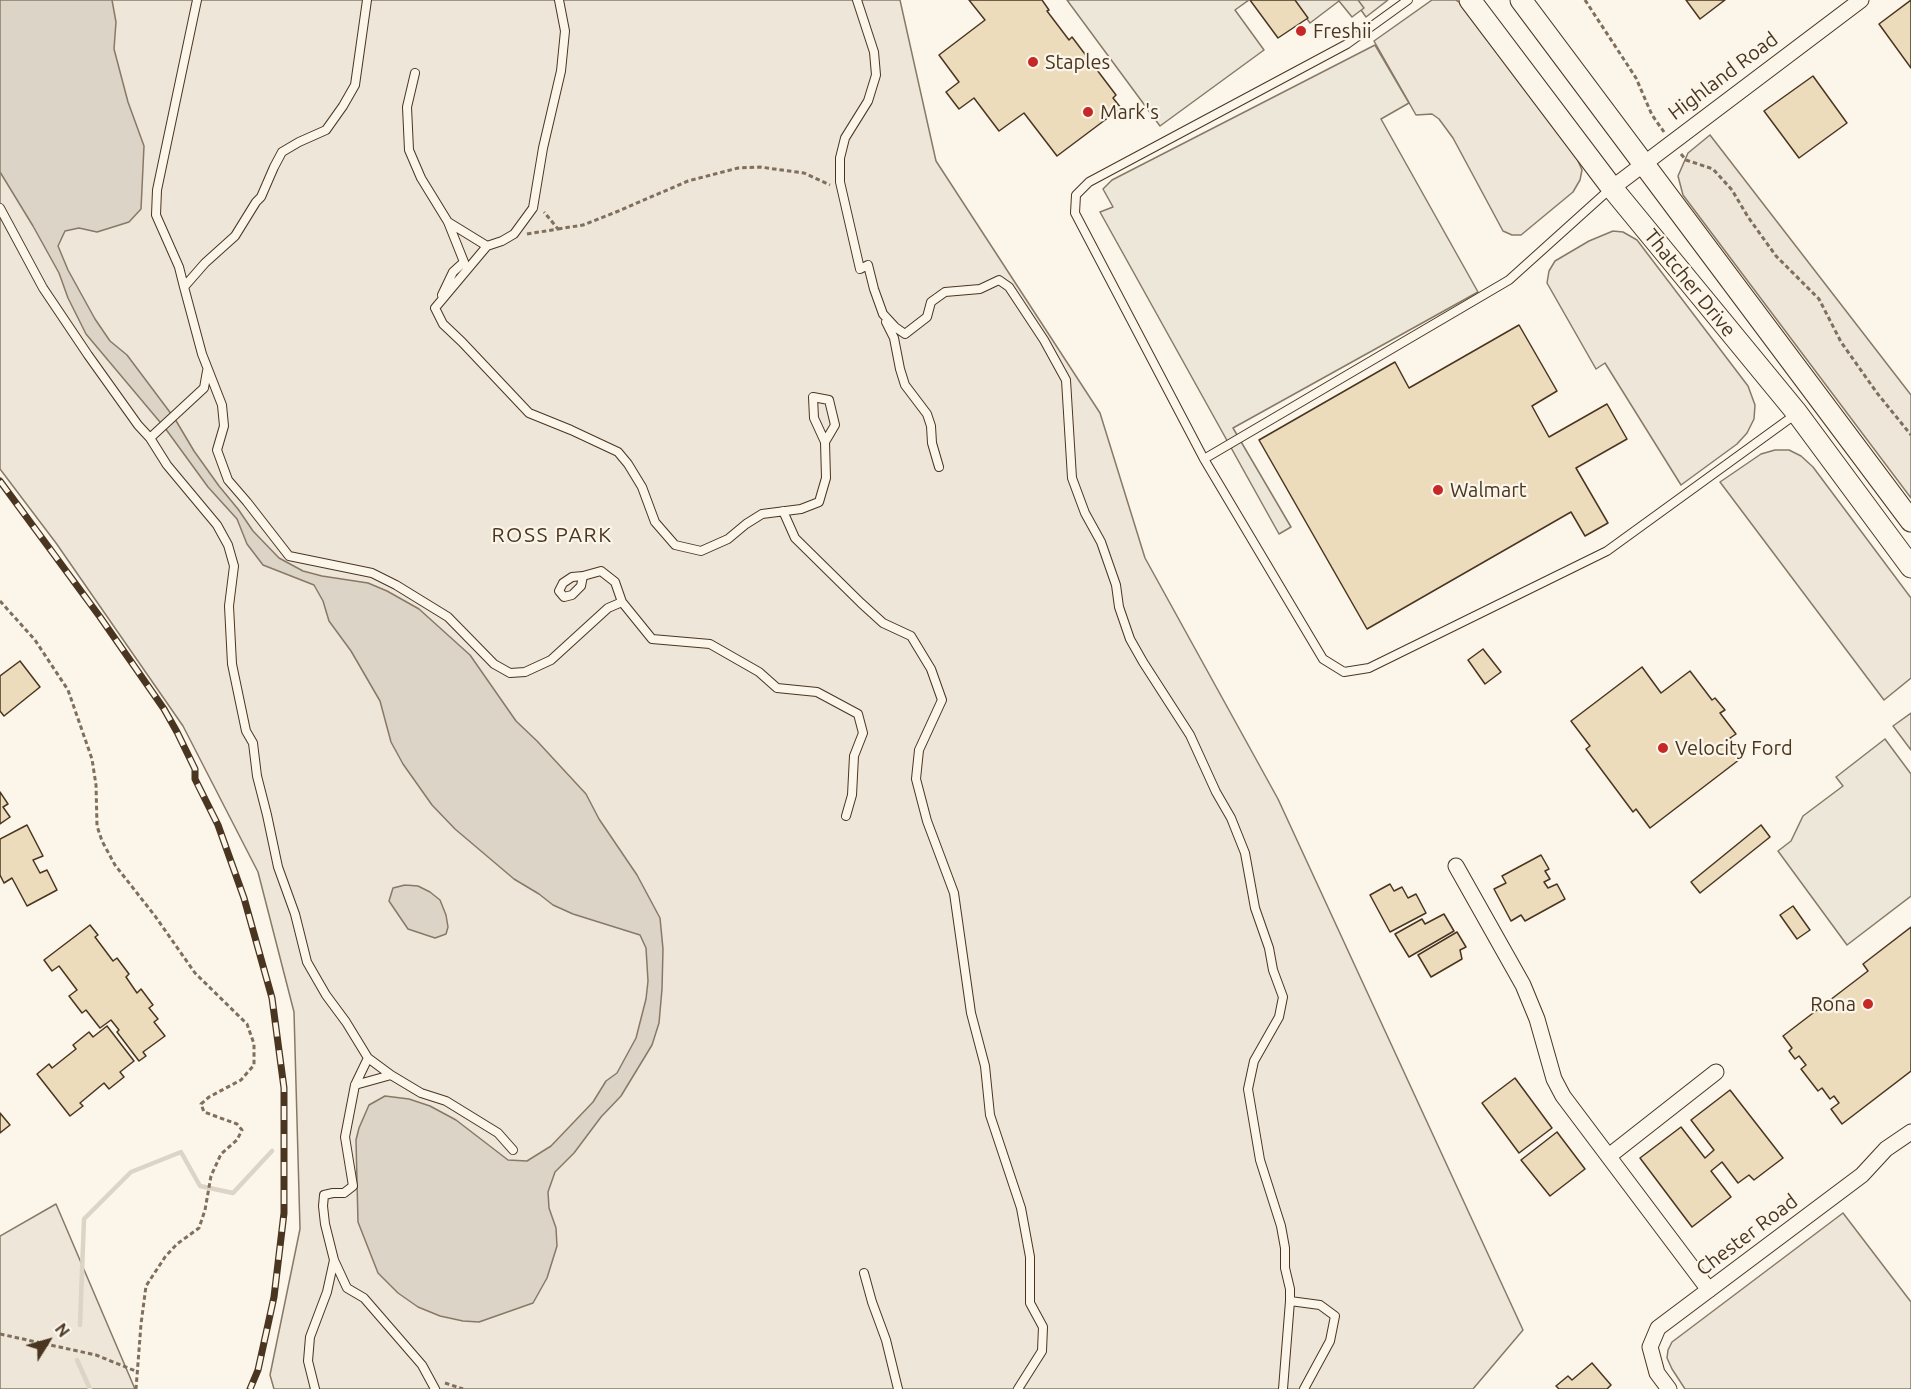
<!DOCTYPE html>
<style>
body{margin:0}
#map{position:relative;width:1911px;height:1389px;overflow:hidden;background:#fbf6e9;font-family:Ubuntu,sans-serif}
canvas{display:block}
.north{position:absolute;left:18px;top:1311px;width:60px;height:60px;-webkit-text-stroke:4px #fbf6e9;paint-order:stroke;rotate:53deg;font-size:16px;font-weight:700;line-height:24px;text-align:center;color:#4a3520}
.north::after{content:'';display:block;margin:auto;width:21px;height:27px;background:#4a3520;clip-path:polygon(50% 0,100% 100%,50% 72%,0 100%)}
</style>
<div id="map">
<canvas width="1911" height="1389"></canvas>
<div class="north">N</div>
</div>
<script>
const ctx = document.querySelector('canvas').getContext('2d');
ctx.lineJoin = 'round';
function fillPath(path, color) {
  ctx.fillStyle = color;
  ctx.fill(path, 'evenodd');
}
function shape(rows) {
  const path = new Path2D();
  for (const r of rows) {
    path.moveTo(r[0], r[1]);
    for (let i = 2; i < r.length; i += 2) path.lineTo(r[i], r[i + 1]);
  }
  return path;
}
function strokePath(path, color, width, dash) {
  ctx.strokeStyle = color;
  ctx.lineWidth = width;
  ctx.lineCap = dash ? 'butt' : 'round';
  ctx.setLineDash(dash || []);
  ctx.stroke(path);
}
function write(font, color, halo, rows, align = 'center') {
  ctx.font = font + ' Ubuntu,sans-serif';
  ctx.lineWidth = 4.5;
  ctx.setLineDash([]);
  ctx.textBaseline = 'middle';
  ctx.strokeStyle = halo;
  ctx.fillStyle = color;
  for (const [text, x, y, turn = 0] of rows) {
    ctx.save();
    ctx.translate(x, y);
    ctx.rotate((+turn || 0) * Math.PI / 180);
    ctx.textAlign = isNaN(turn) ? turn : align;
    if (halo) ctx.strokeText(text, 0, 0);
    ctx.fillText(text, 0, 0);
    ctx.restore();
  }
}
const green = shape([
 [0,0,900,0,936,161,1100,413,1145,558,1278,799,1523,1330,1473,1389,274,1389,270,1375,300,1229,294,1012,258,872,183,726,56,543,0,469,0,0],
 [1354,0,1388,0,1366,17,1354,0],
 [1432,0,1456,0,1464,5,1575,154,1582,170,1580,180,1573,192,1521,235,1512,235,1503,231,1453,138,1439,119,1432,114,1416,115,1374,41,1432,0],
 [1710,135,1911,395,1911,498,1683,195,1678,176,1688,153,1710,135],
 [1613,231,1623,232,1637,240,1748,386,1755,405,1754,419,1747,433,1737,444,1681,485,1605,363,1596,369,1547,283,1549,271,1555,261,1589,241,1613,231],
 [1775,450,1789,450,1801,456,1813,467,1911,598,1911,678,1884,700,1720,482,1761,454,1775,450],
 [1911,713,1911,750,1893,726,1911,713],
 [56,1204,135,1389,0,1389,0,1236,56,1204],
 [1843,1213,1911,1302,1911,1389,1685,1389,1672,1369,1667,1358,1668,1350,1672,1342,1843,1213]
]);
const parking = shape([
 [1067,0,1249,0,1235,10,1264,50,1160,126,1067,0],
 [1293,0,1358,0,1364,8,1352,17,1339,1,1310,23,1293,0],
 [1375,45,1409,103,1381,119,1478,292,1233,428,1291,527,1279,534,1100,212,1113,207,1103,189,1112,180,1375,45],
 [1885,739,1911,774,1911,896,1847,945,1778,851,1791,841,1803,816,1843,786,1836,777,1885,739]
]);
const water = shape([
 [0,0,112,0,116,22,114,49,128,102,144,146,141,209,129,222,97,232,79,228,65,231,58,246,68,270,95,319,110,341,127,355,175,419,194,451,219,486,238,509,253,531,279,558,303,571,322,576,368,583,387,591,419,609,470,655,516,721,537,741,586,794,599,819,637,875,660,918,663,949,662,989,659,1023,652,1045,621,1096,601,1117,574,1153,555,1172,548,1192,549,1208,556,1228,557,1246,547,1278,533,1303,479,1322,463,1321,440,1316,418,1307,398,1293,378,1273,358,1222,356,1140,359,1128,369,1105,385,1096,409,1099,430,1106,456,1120,508,1160,527,1161,551,1146,593,1102,606,1081,617,1073,636,1038,646,999,648,981,646,948,640,935,573,914,553,905,539,894,514,879,455,829,432,805,403,764,391,742,380,701,351,651,329,621,323,601,314,585,263,565,247,544,237,519,208,487,165,428,86,334,68,298,59,273,33,226,0,172,0,0],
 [405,885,418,886,430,892,440,900,446,915,448,927,446,934,435,938,408,929,389,901,393,888,405,885]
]);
const stream = shape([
 [80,1325,84,1219,131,1172,181,1152,200,1186,233,1193,272,1151],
 [77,1360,90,1389]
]);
const building = shape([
 [969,0,1042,0,1049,10,1047,11,1069,40,1072,37,1116,95,1113,98,1121,108,1057,156,1024,113,999,131,974,98,959,109,946,92,959,82,939,55,985,20,969,0],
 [1250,0,1295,0,1308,18,1278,38,1250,0],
 [1686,0,1725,0,1700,19,1686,0],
 [1911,0,1911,68,1879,24,1911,0],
 [1813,76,1847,123,1799,158,1764,111,1813,76],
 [1519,325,1557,391,1532,406,1549,437,1607,404,1627,439,1576,468,1608,523,1585,536,1571,512,1367,629,1259,440,1395,362,1409,388,1519,325],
 [1483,649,1501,672,1485,684,1468,660,1483,649],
 [20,661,40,687,4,716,0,711,0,676,20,661],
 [1642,667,1661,693,1690,671,1712,700,1715,698,1725,710,1720,713,1736,734,1730,738,1744,756,1650,828,1636,809,1633,812,1586,749,1590,746,1571,721,1642,667],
 [0,792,8,804,3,807,10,817,0,824,0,792],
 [27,825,43,856,33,860,40,873,47,870,57,890,27,906,12,878,4,883,0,875,0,839,27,825],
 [1761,825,1770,837,1700,893,1691,882,1761,825],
 [1541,855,1549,869,1545,871,1550,879,1544,882,1548,888,1557,884,1565,899,1525,921,1521,915,1511,921,1494,889,1506,883,1502,876,1541,855],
 [1390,884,1394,891,1402,887,1408,898,1416,894,1426,913,1390,932,1370,895,1390,884],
 [1793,906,1810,930,1797,939,1780,915,1793,906],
 [1444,914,1454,931,1409,957,1395,934,1422,919,1425,924,1444,914],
 [90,925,98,935,95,937,113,961,117,958,129,974,126,977,137,993,141,989,153,1005,149,1008,158,1019,154,1022,165,1036,143,1052,146,1056,139,1061,117,1032,119,1030,111,1020,100,1028,86,1010,82,1013,69,996,77,990,59,966,52,971,44,960,90,925],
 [1911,927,1911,1071,1842,1124,1831,1109,1839,1103,1834,1096,1830,1099,1822,1088,1818,1091,1801,1069,1806,1065,1799,1056,1795,1059,1789,1051,1792,1048,1783,1036,1868,971,1863,964,1911,927],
 [1457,932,1466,947,1460,950,1462,959,1431,977,1418,955,1457,932],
 [107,1026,134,1061,120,1072,124,1077,109,1089,104,1083,80,1103,83,1106,70,1116,37,1074,49,1064,52,1068,76,1049,73,1045,89,1032,93,1037,107,1026],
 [1515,1078,1552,1128,1519,1153,1482,1103,1515,1078],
 [1730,1090,1783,1158,1754,1180,1749,1175,1738,1183,1722,1162,1711,1171,1731,1197,1692,1227,1640,1158,1681,1127,1705,1158,1714,1150,1691,1120,1730,1090],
 [0,1113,10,1125,0,1133,0,1113],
 [1557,1132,1585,1169,1550,1196,1521,1160,1557,1132],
 [1592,1363,1611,1385,1607,1389,1559,1389,1556,1386,1568,1376,1572,1380,1592,1363]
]);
const path = shape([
 [1585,0,1636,78,1652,115,1664,132],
 [1681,154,1686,160,1713,169,1732,190,1748,217,1776,256,1819,299,1841,342,1877,393,1911,435],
 [558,229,583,225,616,212,688,181,738,168,760,167,804,173,830,185],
 [527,234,558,229,544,212],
 [0,601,35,640,68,690,92,759,96,785,97,826,102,841,115,865,155,916,195,973,247,1024,254,1044,254,1065,241,1080,209,1097,201,1104,204,1112,237,1124,242,1130,237,1140,221,1154,211,1176,205,1210,199,1228,177,1244,165,1257,146,1286,141,1324,136,1389],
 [0,1334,96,1355,138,1372],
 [445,1383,463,1389]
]);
const service = shape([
 [367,0,355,85,343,106,326,130,299,142,282,152,274,167,261,197,256,202,235,236,205,263,184,287,202,354,222,405,224,426,217,450,228,480,247,502,289,556,372,573,396,585,448,617,494,664,510,673,525,672,551,660,608,608,622,602],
 [559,0,565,31,561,71,543,148,533,208,514,234,502,241,487,246,435,308,443,324,462,342,529,413,571,430,618,452,628,464,642,487,655,522,675,545,701,551,728,539,746,524,762,514,801,509,819,502,826,478,825,442,814,418,813,397,829,400,835,425,825,442],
 [857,0,874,52,876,75,868,101,845,138,840,158,840,182,860,269,868,265,874,289,883,314,895,327,905,334,927,317,931,302,945,292,980,289,999,280,1009,287,1044,340,1066,380,1072,478,1085,513,1101,542,1116,585,1119,607,1130,639,1143,662,1190,735,1216,792,1231,818,1245,853,1255,908,1269,948,1273,970,1283,997,1279,1017,1254,1061,1248,1089,1260,1160,1281,1226,1285,1248,1285,1268,1290,1289,1290,1301,1320,1305,1335,1316,1330,1341,1304,1389],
 [1408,0,1347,44,1089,182,1076,195,1075,213,1204,459,1509,280,1610,189],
 [415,73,407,107,409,150,421,178,448,222,464,262,453,272,442,295],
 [0,208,43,288,88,355,138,425,150,438,167,465,217,525,228,545,234,566,229,606,232,664,246,731,253,743,257,776,267,815,278,867,295,914,307,962,326,995,346,1022,368,1058,391,1075,421,1093,446,1101,498,1133,513,1150],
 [448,222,487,246],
 [184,287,179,267,156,215,157,190,197,0],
 [886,322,894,338,900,369,905,385,927,414,931,426,932,443,939,467],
 [150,438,204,388,207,371],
 [1204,459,1323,659,1344,672,1369,668,1607,551,1796,414],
 [783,511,795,538,861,603,883,623,911,636,931,669,942,700,919,750,916,779,927,821,954,893,971,1013,985,1066,990,1115,1021,1208,1030,1257,1030,1303,1043,1327,1042,1351,1018,1389],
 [583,576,581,586,572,595,564,597,559,591,563,583,572,577,583,576,601,571,615,582,622,602,652,639,710,644,759,672,777,688,817,692,858,714,863,733,854,756,852,795,846,816],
 [368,1058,355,1085,345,1137,353,1186,344,1193,333,1193,324,1195,323,1206,325,1224,334,1260,347,1288,364,1298,422,1365,435,1389],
 [355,1085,391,1075],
 [864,1273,872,1302,886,1340,898,1389],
 [315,1389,308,1361,310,1337,327,1292,334,1260],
 [1283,1389,1290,1301]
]);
const minor = shape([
 [1612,188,1861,0],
 [1456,866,1523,985,1537,1019,1554,1079,1563,1096,1709,1290],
 [1609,1156,1716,1072],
 [1669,1389,1657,1373,1650,1347,1658,1328,1862,1175,1886,1149,1911,1132]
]);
const secondary = shape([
 [1470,0,1612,188,1797,413,1911,567],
 [1521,0,1911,521]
]);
const rail = shape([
 [0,481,100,617,164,709,177,732,195,769,195,779,218,825,244,898,272,998,284,1088,284,1213,274,1297,258,1370,250,1389]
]);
const markers = [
 [1301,31,6,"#c62828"],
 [1033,62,6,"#c62828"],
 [1088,112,6,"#c62828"],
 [1438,490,6,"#c62828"],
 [1663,748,6,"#c62828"],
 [1868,1004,6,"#c62828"]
];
const poiNames = [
 ["Freshii",1313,31],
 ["Staples",1045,62],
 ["Mark's",1100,112],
 ["Walmart",1450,490],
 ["Velocity Ford",1675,748],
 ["Rona",1856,1004,"right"]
];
const streetNames = [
 ["Highland Road",1723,76,-37],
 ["Thatcher Drive",1690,283,51],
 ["Chester Road",1747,1235,-37]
];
const neighbourhoodNames = [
 ["ROSS PARK",552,535]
];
fillPath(green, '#ede6d9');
strokePath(green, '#887966', 1.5);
fillPath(parking, '#ede7d9');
strokePath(parking, '#887966', 1.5);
fillPath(water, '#dcd4c6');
strokePath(water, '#887966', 1.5);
strokePath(stream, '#dcd4c6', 4.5);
fillPath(building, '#ecdcbc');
strokePath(building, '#4a3520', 1.5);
strokePath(service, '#4a3520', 10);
strokePath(minor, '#4a3520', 17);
strokePath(secondary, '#4a3520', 23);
strokePath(path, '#7f6f5c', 3, [4.5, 3]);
strokePath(service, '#fbf6e9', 8);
strokePath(minor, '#fbf6e9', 15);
strokePath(secondary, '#fbf6e9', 21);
strokePath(rail, '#4a3520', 7);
strokePath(rail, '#fbf6e9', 4.5, [14]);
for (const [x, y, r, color] of markers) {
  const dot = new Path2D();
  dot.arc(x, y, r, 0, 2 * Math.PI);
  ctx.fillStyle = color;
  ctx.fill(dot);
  strokePath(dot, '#fbf6e9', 2);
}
write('20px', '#4a3520', '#fbf6e9', poiNames, 'left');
write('20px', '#4a3520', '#fbf6e9', streetNames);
ctx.letterSpacing = '1.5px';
write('21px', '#4a3520', '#fbf6e9', neighbourhoodNames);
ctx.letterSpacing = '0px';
</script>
